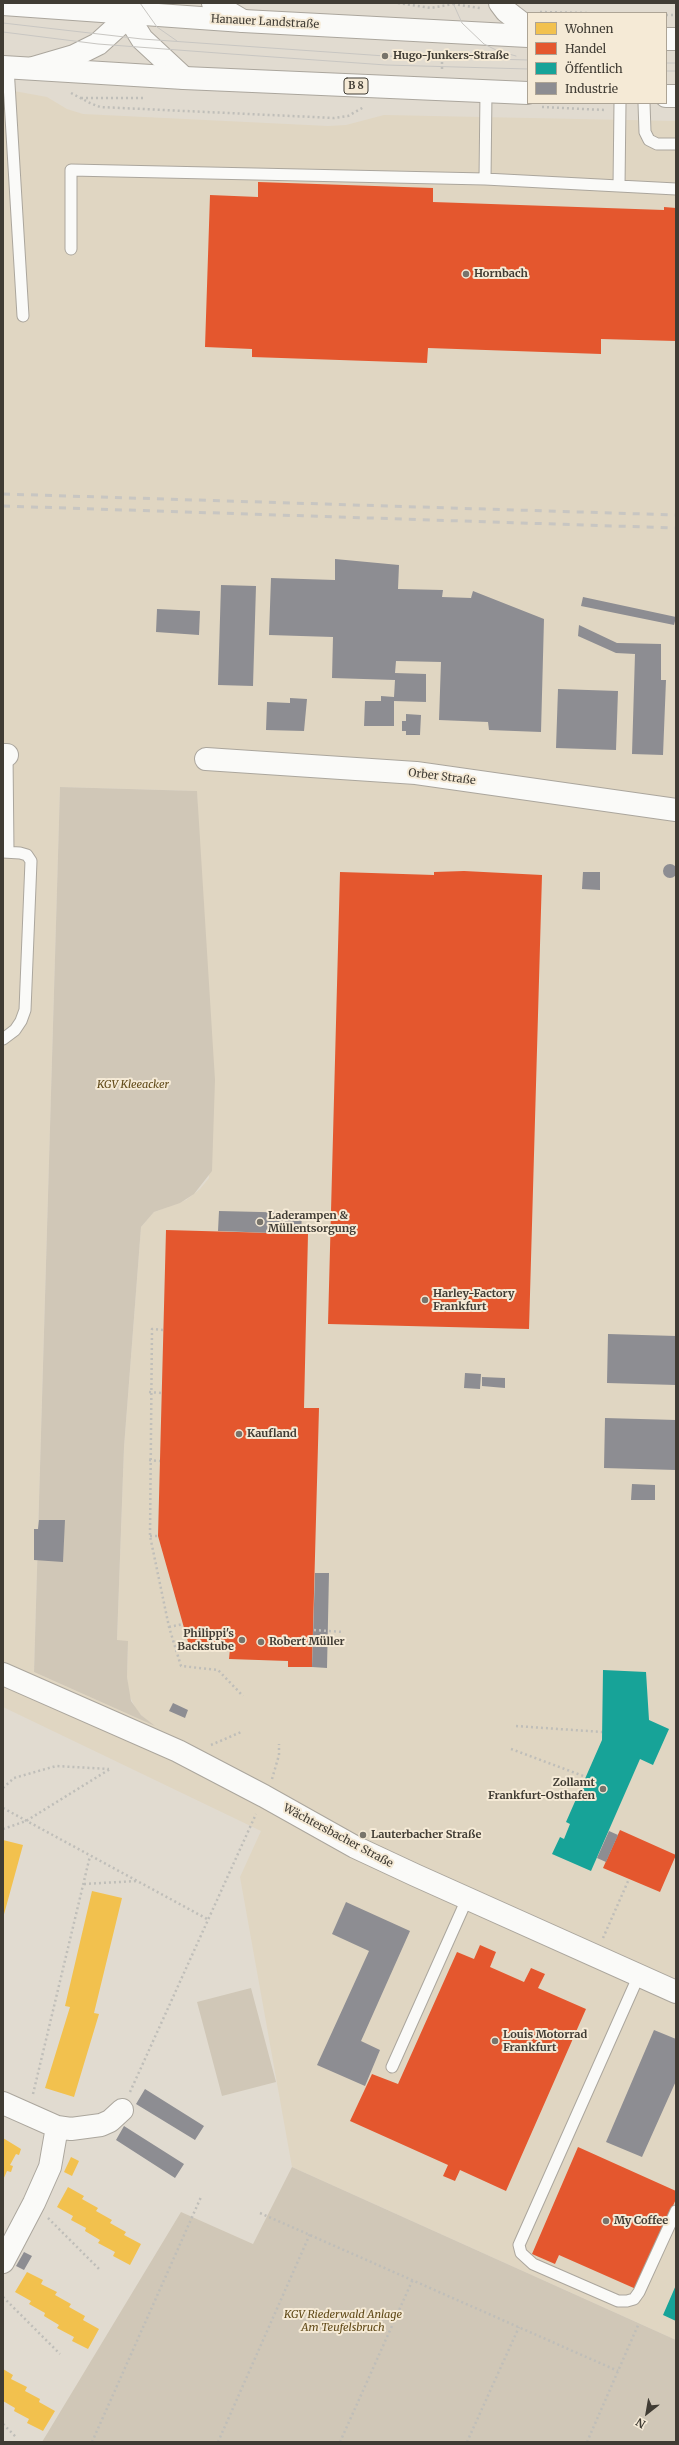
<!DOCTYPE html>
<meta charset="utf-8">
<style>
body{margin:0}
#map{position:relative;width:679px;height:2445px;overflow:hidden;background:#e1dbd0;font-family:Merriweather,serif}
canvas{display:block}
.frame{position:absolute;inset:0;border:4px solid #403c34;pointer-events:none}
.legend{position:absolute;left:527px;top:12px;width:140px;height:92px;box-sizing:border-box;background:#f5ead6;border:1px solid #ada495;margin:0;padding:5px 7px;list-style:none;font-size:12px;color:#403c34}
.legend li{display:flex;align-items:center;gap:8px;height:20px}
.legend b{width:20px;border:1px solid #ada495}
.north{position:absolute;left:627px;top:2393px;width:40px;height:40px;-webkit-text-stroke:3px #f5ead6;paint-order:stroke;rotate:211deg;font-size:11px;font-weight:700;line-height:16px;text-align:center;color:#403c34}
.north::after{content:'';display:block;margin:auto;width:14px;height:18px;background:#403c34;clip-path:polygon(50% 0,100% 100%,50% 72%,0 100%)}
</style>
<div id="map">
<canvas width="679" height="2445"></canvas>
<div class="frame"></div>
<ul class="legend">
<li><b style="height:11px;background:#f2c14e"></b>Wohnen</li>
<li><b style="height:11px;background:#e4572e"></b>Handel</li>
<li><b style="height:11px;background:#17a398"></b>Öffentlich</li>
<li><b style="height:11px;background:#8d8d92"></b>Industrie</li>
</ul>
<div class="north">N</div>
</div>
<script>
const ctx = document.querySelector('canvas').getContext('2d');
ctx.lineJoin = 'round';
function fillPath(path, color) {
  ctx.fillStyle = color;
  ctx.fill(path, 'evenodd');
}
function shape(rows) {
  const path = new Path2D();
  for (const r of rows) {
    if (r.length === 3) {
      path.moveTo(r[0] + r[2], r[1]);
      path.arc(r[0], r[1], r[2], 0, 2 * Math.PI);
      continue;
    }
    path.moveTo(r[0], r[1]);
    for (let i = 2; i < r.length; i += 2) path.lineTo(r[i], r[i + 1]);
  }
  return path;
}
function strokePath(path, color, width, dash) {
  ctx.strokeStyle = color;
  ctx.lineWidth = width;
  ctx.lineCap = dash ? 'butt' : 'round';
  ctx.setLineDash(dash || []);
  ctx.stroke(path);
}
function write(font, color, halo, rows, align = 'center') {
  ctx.font = font + ' Merriweather,serif';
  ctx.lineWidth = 4;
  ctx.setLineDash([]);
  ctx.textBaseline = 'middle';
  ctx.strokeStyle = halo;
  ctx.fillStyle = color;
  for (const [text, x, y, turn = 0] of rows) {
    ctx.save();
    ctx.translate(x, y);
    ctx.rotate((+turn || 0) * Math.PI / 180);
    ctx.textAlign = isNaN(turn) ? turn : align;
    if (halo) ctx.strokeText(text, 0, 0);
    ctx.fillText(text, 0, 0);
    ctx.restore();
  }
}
const built = shape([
 [3,89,47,97,67,109,83,114,328,126,346,125,384,115,676,121,676,2340,292,2167,240,1877,261,1831,3,1707],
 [60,787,197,791,209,1178,200,1189,186,1200,154,1212,141,1227,124,1447,117,1641,128,1641,127,1677,129,1695,137,1711,151,1724,34,1672]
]);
const green = shape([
 [60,787,197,791,215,1080,212,1171,194,1194,180,1203,154,1212,141,1227,124,1447,117,1640,128,1641,127,1677,131,1701,141,1715,155,1726,34,1672],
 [251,1988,276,2082,222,2096,197,2002],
 [292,2167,676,2340,676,2442,42,2442,181,2212,253,2244]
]);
const homes = shape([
 [3,1840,23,1845,3,1918],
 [92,1891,122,1898,94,2013,99,2014,74,2097,45,2088,70,2007,65,2006],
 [3,2138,21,2149,19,2155,16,2154,10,2165,13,2166,11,2172,7,2171,3,2180],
 [71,2157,79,2161,72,2176,64,2172],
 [68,2187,84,2196,82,2199,98,2208,96,2211,112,2220,110,2223,126,2232,124,2235,141,2244,130,2265,113,2256,115,2252,98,2243,100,2240,85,2231,86,2228,71,2220,73,2216,57,2207],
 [27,2272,43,2280,41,2284,57,2292,55,2295,71,2304,69,2307,85,2316,83,2320,99,2329,88,2349,72,2341,74,2337,57,2328,59,2325,44,2316,45,2313,29,2304,31,2301,15,2292],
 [3,2369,13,2375,11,2379,27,2387,25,2391,40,2399,39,2402,55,2411,43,2431,27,2423,29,2419,14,2411,15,2408,3,2401]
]);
const shops = shape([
 [258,182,433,188,433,202,664,210,664,207,676,208,676,341,601,339,601,354,428,348,427,363,252,357,252,349,205,347,210,195,258,197],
 [464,871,542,875,529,1329,328,1324,340,872,434,875,434,872],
 [166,1230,308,1234,304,1408,319,1408,312,1667,288,1667,288,1661,229,1659,230,1649,190,1649,158,1536],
 [620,1830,676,1855,660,1892,603,1868],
 [480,1945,496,1952,490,1967,524,1982,531,1968,545,1974,538,1988,586,2009,506,2191,460,2170,455,2181,443,2176,448,2165,350,2121,372,2074,398,2084,457,1952,474,1959],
 [578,2147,676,2191,676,2199,636,2289,559,2255,555,2264,532,2254]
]);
const public = shape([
 [603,1670,646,1672,649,1720,669,1729,653,1765,640,1759,591,1871,552,1854,560,1837,564,1839,570,1824,566,1822,602,1740],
 [676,2285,676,2321,663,2315]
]);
const industry = shape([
 [335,559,399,565,398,589,443,590,442,597,471,598,473,591,544,619,541,732,489,730,488,722,439,720,441,662,396,661,395,673,426,674,426,702,394,701,394,726,364,726,365,701,381,701,381,696,394,697,395,680,332,678,333,637,269,635,271,578,335,580],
 [221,585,256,586,253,686,218,685],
 [583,597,676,617,674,625,581,606],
 [157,609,200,611,199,635,156,632],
 [579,625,617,643,661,644,661,680,666,680,663,755,632,754,635,654,616,653,578,636],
 [558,689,618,691,616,750,556,748],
 [290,698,307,699,304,731,266,730,267,702,290,703],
 [406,714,421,715,420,735,406,735,406,731,402,731,402,721,406,721],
 [670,871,7],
 [583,872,600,872,600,890,582,889],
 [219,1211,302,1213,301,1234,218,1231],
 [608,1334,676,1336,676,1385,607,1383],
 [465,1373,481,1374,480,1389,464,1388],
 [482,1377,505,1378,505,1388,482,1386],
 [605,1418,676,1420,676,1470,604,1468],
 [632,1484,655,1485,655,1500,631,1500],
 [39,1520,65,1520,63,1562,34,1560,34,1529,38,1529],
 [315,1573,329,1573,327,1668,312,1667],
 [173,1703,188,1710,185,1718,169,1711],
 [609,1831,618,1835,606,1862,597,1858],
 [346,1902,410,1931,361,2041,380,2050,365,2086,317,2065,369,1951,332,1934],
 [654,2030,676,2039,676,2081,642,2157,606,2142],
 [145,2089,204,2126,195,2140,136,2104],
 [124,2126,184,2164,175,2178,116,2140],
 [24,2252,32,2256,24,2270,16,2266]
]);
const path = shape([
 [398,3,431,8,453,4],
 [453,4,480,8],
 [540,12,590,13],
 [666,15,676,15],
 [442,52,442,69],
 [71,93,90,103,100,107,334,118,348,116,364,107],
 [81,98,146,98],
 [542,107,605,110],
 [163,1330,152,1329,150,1536,169,1627,181,1666,218,1670,243,1696],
 [149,1392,162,1393],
 [149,1460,160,1461],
 [150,1536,158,1536],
 [169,1627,183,1624],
 [314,1630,344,1632],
 [516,1726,602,1732],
 [211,1745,241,1732],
 [511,1749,586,1777],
 [272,1779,279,1755,279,1744],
 [3,1788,14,1778,56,1766,109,1769],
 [3,1808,209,1920],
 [3,1829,26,1821,110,1769],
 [84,1884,137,1881],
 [603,1938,629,1879],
 [130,2092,256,1814],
 [33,2094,90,1856],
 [260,2213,618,2371],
 [48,2218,100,2270],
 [3,2297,60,2354],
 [3,2424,16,2437],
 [92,2442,201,2197],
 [218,2442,310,2234],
 [340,2442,413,2279],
 [467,2442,519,2327],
 [587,2442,639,2323]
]);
const lane = shape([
 [8,67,23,316],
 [644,103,645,132,649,140,657,144,676,144],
 [485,179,486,92],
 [619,186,620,103],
 [71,249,71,170,485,179,676,189],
 [7,755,8,852],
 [3,852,20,853,27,855,31,861,25,1010,21,1021,15,1030,3,1039],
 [639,1975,519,2245,521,2253,533,2264,618,2301,627,2301,634,2299,639,2292,676,2211],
 [392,2067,467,1899]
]);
const street = shape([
 [500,3,506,11,528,28],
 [3,755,7,755],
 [206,759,416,773,676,810],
 [3,2103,57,2127,71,2129,101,2125,110,2121,122,2110],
 [3,2262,34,2203,50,2167,57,2127]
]);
const secondary = shape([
 [120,3,142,39,184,78],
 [213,3,243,21],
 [33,68,74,56,98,44,120,24,134,3],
 [3,1674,178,1751,264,1796,355,1847,415,1875,676,1992]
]);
const primary = shape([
 [3,4,243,21,528,36],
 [666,39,676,39],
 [3,67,184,78,528,93],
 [666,96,676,96]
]);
const tram = shape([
 [140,3,157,27,177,41],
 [453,3,462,23,484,44,498,51,516,56],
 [3,23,142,39,385,56,528,60],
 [3,32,98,44,231,54,386,65,528,69],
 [666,63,676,63],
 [666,71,676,71]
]);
const rail = shape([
 [3,494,676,515],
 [3,506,676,528]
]);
const markers = [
 [385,56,4,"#78746b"],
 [466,274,4,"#78746b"],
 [260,1222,4,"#78746b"],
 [425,1300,4,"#78746b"],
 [239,1434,4,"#78746b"],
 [242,1640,4,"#78746b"],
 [261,1642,4,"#78746b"],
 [603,1789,4,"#78746b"],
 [363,1835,4,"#78746b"],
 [495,2041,4,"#78746b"],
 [606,2221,4,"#78746b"]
];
const shields = [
 [356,86,24]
];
const shieldNames = [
 ["B 8",356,86]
];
const streetNames = [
 ["Hanauer Landstraße",265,22,3],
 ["Orber Straße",442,777,7],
 ["Wächtersbacher Straße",338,1836,28]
];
const poiNames = [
 ["Hugo-Junkers-Straße",393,56],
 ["Hornbach",474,274],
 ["Laderampen &",268,1216],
 ["Müllentsorgung",268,1229],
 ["Harley-Factory",433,1294],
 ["Frankfurt",433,1307],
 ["Kaufland",247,1434],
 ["Philippi's",234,1634,"right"],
 ["Backstube",234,1647,"right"],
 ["Robert Müller",269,1642],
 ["Zollamt",595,1783,"right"],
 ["Frankfurt-Osthafen",595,1796,"right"],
 ["Lauterbacher Straße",371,1835],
 ["Louis Motorrad",503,2035],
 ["Frankfurt",503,2048],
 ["My Coffee",614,2221]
];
const parkNames = [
 ["KGV Kleeacker",133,1085],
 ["KGV Riederwald Anlage",343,2315],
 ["Am Teufelsbruch",343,2328]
];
fillPath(built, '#e0d6c2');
fillPath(green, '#d0c7b7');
fillPath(homes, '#f2c14e');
fillPath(shops, '#e4572e');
fillPath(public, '#17a398');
fillPath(industry, '#8d8d92');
strokePath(lane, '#aba69d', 13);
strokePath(street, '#aba69d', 24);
strokePath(secondary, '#aba69d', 24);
strokePath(primary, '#aba69d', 24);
strokePath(path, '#bfbeb9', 2.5, [2, 3]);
strokePath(lane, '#fafaf8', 11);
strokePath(street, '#fafaf8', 22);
strokePath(secondary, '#fafaf8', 22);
strokePath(primary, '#fafaf8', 22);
strokePath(tram, '#c8c6c2', 1);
strokePath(rail, '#c8c6c2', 3, [7, 7]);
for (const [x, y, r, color] of markers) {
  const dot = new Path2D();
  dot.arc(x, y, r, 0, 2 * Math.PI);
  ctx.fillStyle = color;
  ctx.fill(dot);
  strokePath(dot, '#f5ead6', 1.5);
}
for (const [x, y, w] of shields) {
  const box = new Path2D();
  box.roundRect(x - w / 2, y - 8, w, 16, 3);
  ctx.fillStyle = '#f5ead6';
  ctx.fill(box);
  strokePath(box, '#403c34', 1);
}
write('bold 10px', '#403c34', null, shieldNames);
write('11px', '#403c34', '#f5ead6', streetNames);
write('bold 11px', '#403c34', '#f5ead6', poiNames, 'left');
write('italic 11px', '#604917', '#f5ead6', parkNames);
</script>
